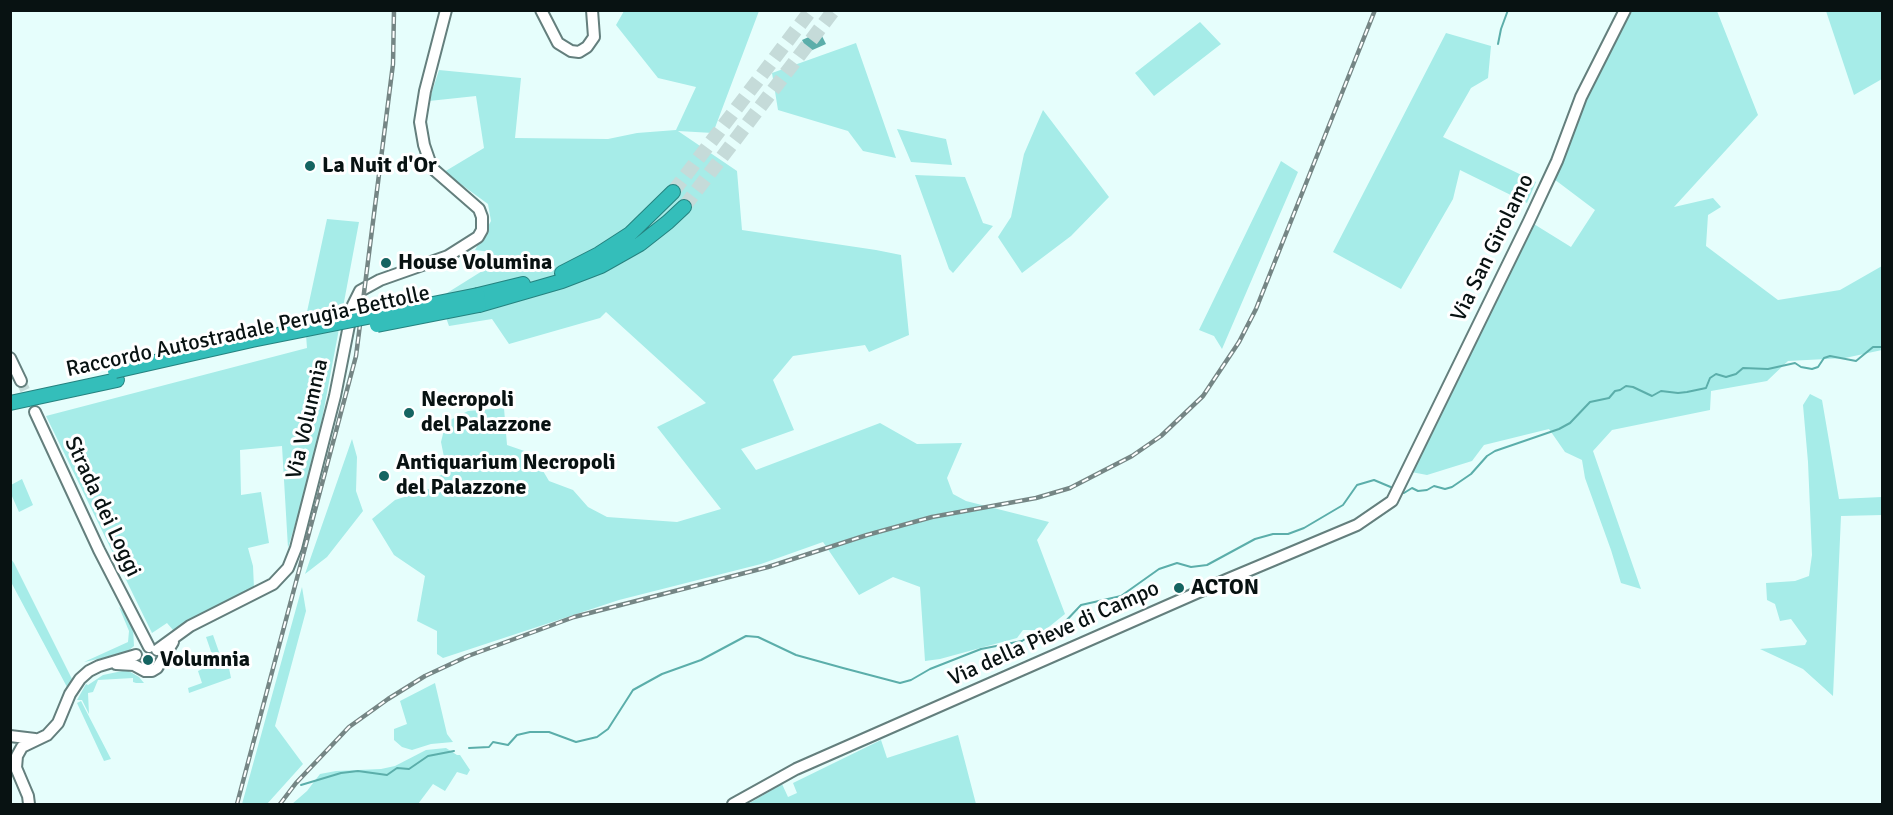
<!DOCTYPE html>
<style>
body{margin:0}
#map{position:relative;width:1893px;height:815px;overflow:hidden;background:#e6fefc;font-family:Signika,sans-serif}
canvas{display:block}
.frame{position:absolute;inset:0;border:12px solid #081212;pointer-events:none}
</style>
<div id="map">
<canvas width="1893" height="815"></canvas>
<div class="frame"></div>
</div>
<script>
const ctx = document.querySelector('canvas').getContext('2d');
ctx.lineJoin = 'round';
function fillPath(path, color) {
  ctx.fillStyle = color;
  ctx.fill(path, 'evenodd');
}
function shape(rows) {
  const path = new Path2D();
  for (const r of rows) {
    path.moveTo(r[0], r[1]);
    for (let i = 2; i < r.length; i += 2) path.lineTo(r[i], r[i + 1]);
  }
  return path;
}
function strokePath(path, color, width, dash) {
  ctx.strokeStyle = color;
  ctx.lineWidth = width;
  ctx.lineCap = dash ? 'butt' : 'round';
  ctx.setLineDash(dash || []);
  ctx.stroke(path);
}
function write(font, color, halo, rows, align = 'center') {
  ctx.font = font + ' Signika,sans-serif';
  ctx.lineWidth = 6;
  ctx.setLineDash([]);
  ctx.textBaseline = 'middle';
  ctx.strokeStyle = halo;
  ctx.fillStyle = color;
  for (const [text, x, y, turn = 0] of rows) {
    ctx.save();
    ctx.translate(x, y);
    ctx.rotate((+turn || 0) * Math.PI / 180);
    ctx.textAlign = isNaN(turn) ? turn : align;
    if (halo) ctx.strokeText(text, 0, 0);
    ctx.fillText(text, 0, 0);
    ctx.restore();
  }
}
const green = shape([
 [624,11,759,11,713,133,678,131,737,171,742,230,876,250,901,255,909,335,869,352,865,345,793,356,773,380,794,430,741,449,756,470,880,423,917,444,962,443,947,478,953,494,966,501,1049,522,1037,540,1065,614,1045,630,1023,630,1017,638,940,659,925,661,920,587,893,577,859,595,823,542,761,564,619,600,443,658,437,654,437,631,417,621,425,576,394,555,372,519,395,500,429,489,429,481,447,472,441,442,446,422,468,411,504,408,507,445,533,454,549,481,573,490,588,507,607,517,677,522,721,509,657,427,706,403,606,312,600,318,509,344,492,319,449,326,439,298,495,263,491,252,475,250,491,221,488,204,444,172,484,148,476,96,429,101,439,70,521,78,515,138,608,139,637,133,676,130,696,87,658,78,616,25],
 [1632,11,1717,11,1758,115,1674,207,1713,198,1721,207,1708,215,1706,246,1778,300,1840,290,1882,266,1882,350,1845,358,1788,361,1767,381,1711,391,1710,410,1612,430,1593,451,1641,589,1621,583,1611,550,1585,478,1582,460,1565,452,1549,429,1484,445,1472,461,1427,475,1406,471,1529,221,1571,247,1595,210,1550,176,1612,37],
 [1826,11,1882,11,1882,79,1854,95],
 [1200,22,1221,44,1154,96,1135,73],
 [1446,33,1491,46,1488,78,1471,88,1443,137,1536,182,1527,203,1460,170,1453,199,1401,289,1333,252],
 [856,43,896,158,863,151,848,131,778,110,772,73],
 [1043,110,1109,197,1071,236,1022,273,998,237,1011,217,1024,154],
 [897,129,946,139,952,165,911,162],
 [1281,161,1298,172,1222,349,1214,336,1199,330],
 [915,175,965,177,983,223,993,226,953,273,949,269],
 [327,219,359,222,314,462,288,548,282,446,240,450,241,495,261,492,269,543,248,548,253,566,254,588,173,630,167,623,152,633,46,416,307,348,305,321],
 [1810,394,1822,400,1839,499,1882,497,1882,515,1841,516,1833,696,1803,669,1760,649,1805,645,1807,641,1791,619,1780,621,1775,604,1767,600,1766,583,1795,581,1809,576,1812,555,1808,462,1803,405],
 [352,439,357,457,356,491,363,511,327,557,305,574],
 [22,479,33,505,19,512,11,494,11,485],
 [11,559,14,563,72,679,67,687,11,582],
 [302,587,306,611,275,726,303,764,267,804,242,804],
 [119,607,125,613,133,628,134,646,126,653,84,662,128,642,129,631],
 [213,635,225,669,229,668,231,678,189,693,188,688,202,683,198,671,215,663,206,637],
 [127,670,139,677,144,683,136,683,133,682,133,678,98,680,93,692,88,693,89,714,82,700,77,700,86,684,88,685,103,675],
 [435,683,447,734,453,742,431,744,412,750,402,747,394,740,394,729,407,724,400,701],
 [81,701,111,759,104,761,77,703],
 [958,735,976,804,748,804,782,784,788,797,797,793,793,783,881,740,887,758],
 [446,748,457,755,460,755,470,770,467,775,457,772,445,791,433,784,418,804,292,804,307,791,320,774,336,771,381,769,395,766,426,750]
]);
const water = shape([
 [820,32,826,44,808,52,802,40]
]);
const stream = shape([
 [1498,44,1501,29,1508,10],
 [1401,492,1404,493,1412,488,1418,491,1427,490,1434,486,1445,489,1452,487,1471,474,1487,456,1495,451,1559,429,1570,423,1590,402,1609,398,1615,391,1620,390,1626,386,1633,387,1652,396,1661,391,1678,393,1687,392,1706,388,1710,378,1716,374,1726,377,1736,374,1743,368,1768,369,1795,363,1801,367,1812,369,1818,367,1824,358,1830,356,1856,361,1873,347,1882,347],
 [469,748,489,747,493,742,508,745,517,735,530,732,549,732,576,742,597,737,608,729,633,690,662,674,701,660,746,636,758,637,796,655,843,668,900,683,911,680,930,669,981,649,1022,641,1031,635,1048,634,1063,624,1081,605,1121,596,1159,569,1177,563,1191,567,1207,565,1255,539,1273,534,1288,534,1304,528,1343,505,1357,485,1374,480,1393,488],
 [301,785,341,773,358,771,387,775,397,768,409,769,428,756,454,751]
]);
const secondaryTunnel = shape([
 [21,381,35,412]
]);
const highwayTunnel = shape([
 [673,192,811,10],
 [684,207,834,10]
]);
const secondary = shape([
 [541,10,558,43,571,51,579,52,587,47,594,37,592,10],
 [10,358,21,381],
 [35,412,99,550,149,647],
 [157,650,190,626,273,584,288,568,296,548,335,396,353,305,360,291,380,280,448,256,478,237,482,230,482,217,479,209,432,168,424,145,420,122,425,91,446,10],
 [116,664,134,665,145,671,152,671,157,668,173,642],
 [10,736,35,739],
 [14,763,28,796,29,804],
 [16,768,17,756,22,747,47,735,58,723,70,694,80,679,89,671,99,666,136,655],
 [733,804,796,769,1226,580,1357,525,1392,501,1529,221,1557,161,1581,97,1625,10]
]);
const highway = shape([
 [562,273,599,254,630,234,673,192],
 [478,295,523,284],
 [479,305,562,281,601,266,640,244,668,222,684,207],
 [10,403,117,380]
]);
const rail = shape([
 [237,804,356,356,393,64,394,10],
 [280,804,296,783,349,727,388,699,425,676,468,656,574,617,768,567,867,535,932,517,1036,498,1070,488,1132,456,1161,436,1203,396,1239,342,1256,309,1375,10]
]);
const highwayBridge = shape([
 [377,325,479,305],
 [115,371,252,340,478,295]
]);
const markers = [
 [310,166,6,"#156461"],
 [386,263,6,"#156461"],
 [409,413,6,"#156461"],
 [384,476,6,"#156461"],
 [1179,588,6,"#156461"],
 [148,660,6,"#156461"]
];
const poiNames = [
 ["La Nuit d'Or",322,166],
 ["House Volumina",398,263],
 ["Necropoli",421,400],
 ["del Palazzone",421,425],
 ["Antiquarium Necropoli",396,463],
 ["del Palazzone",396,488],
 ["ACTON",1191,588],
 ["Volumnia",160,660]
];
const streetNames = [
 ["Via San Girolamo",1493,248,-64],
 ["Raccordo Autostradale Perugia-Bettolle",248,332,-12],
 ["Via Volumnia",308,419,-77],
 ["Strada dei Loggi",102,507,65],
 ["Via della Pieve di Campo",1054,634,-24]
];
fillPath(green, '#a6ece8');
fillPath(water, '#5baeaa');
strokePath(stream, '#5baeaa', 2);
strokePath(secondaryTunnel, '#c5dbd9', 10, [10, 5]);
strokePath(highwayTunnel, '#c5dbd9', 14, [14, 7]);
strokePath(secondary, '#647f7d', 14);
strokePath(highway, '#25827f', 16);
strokePath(secondary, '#fff', 10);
strokePath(highway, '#34beba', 14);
strokePath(rail, '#758685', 4.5);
strokePath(rail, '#fff', 2, [7]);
strokePath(highwayBridge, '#25827f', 16, []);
strokePath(highwayBridge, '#34beba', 14);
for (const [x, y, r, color] of markers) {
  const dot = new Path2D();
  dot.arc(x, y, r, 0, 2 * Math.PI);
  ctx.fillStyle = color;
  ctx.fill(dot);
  strokePath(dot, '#fff', 2);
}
write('bold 22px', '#081212', '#fff', poiNames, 'left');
write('22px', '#081212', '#fff', streetNames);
</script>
